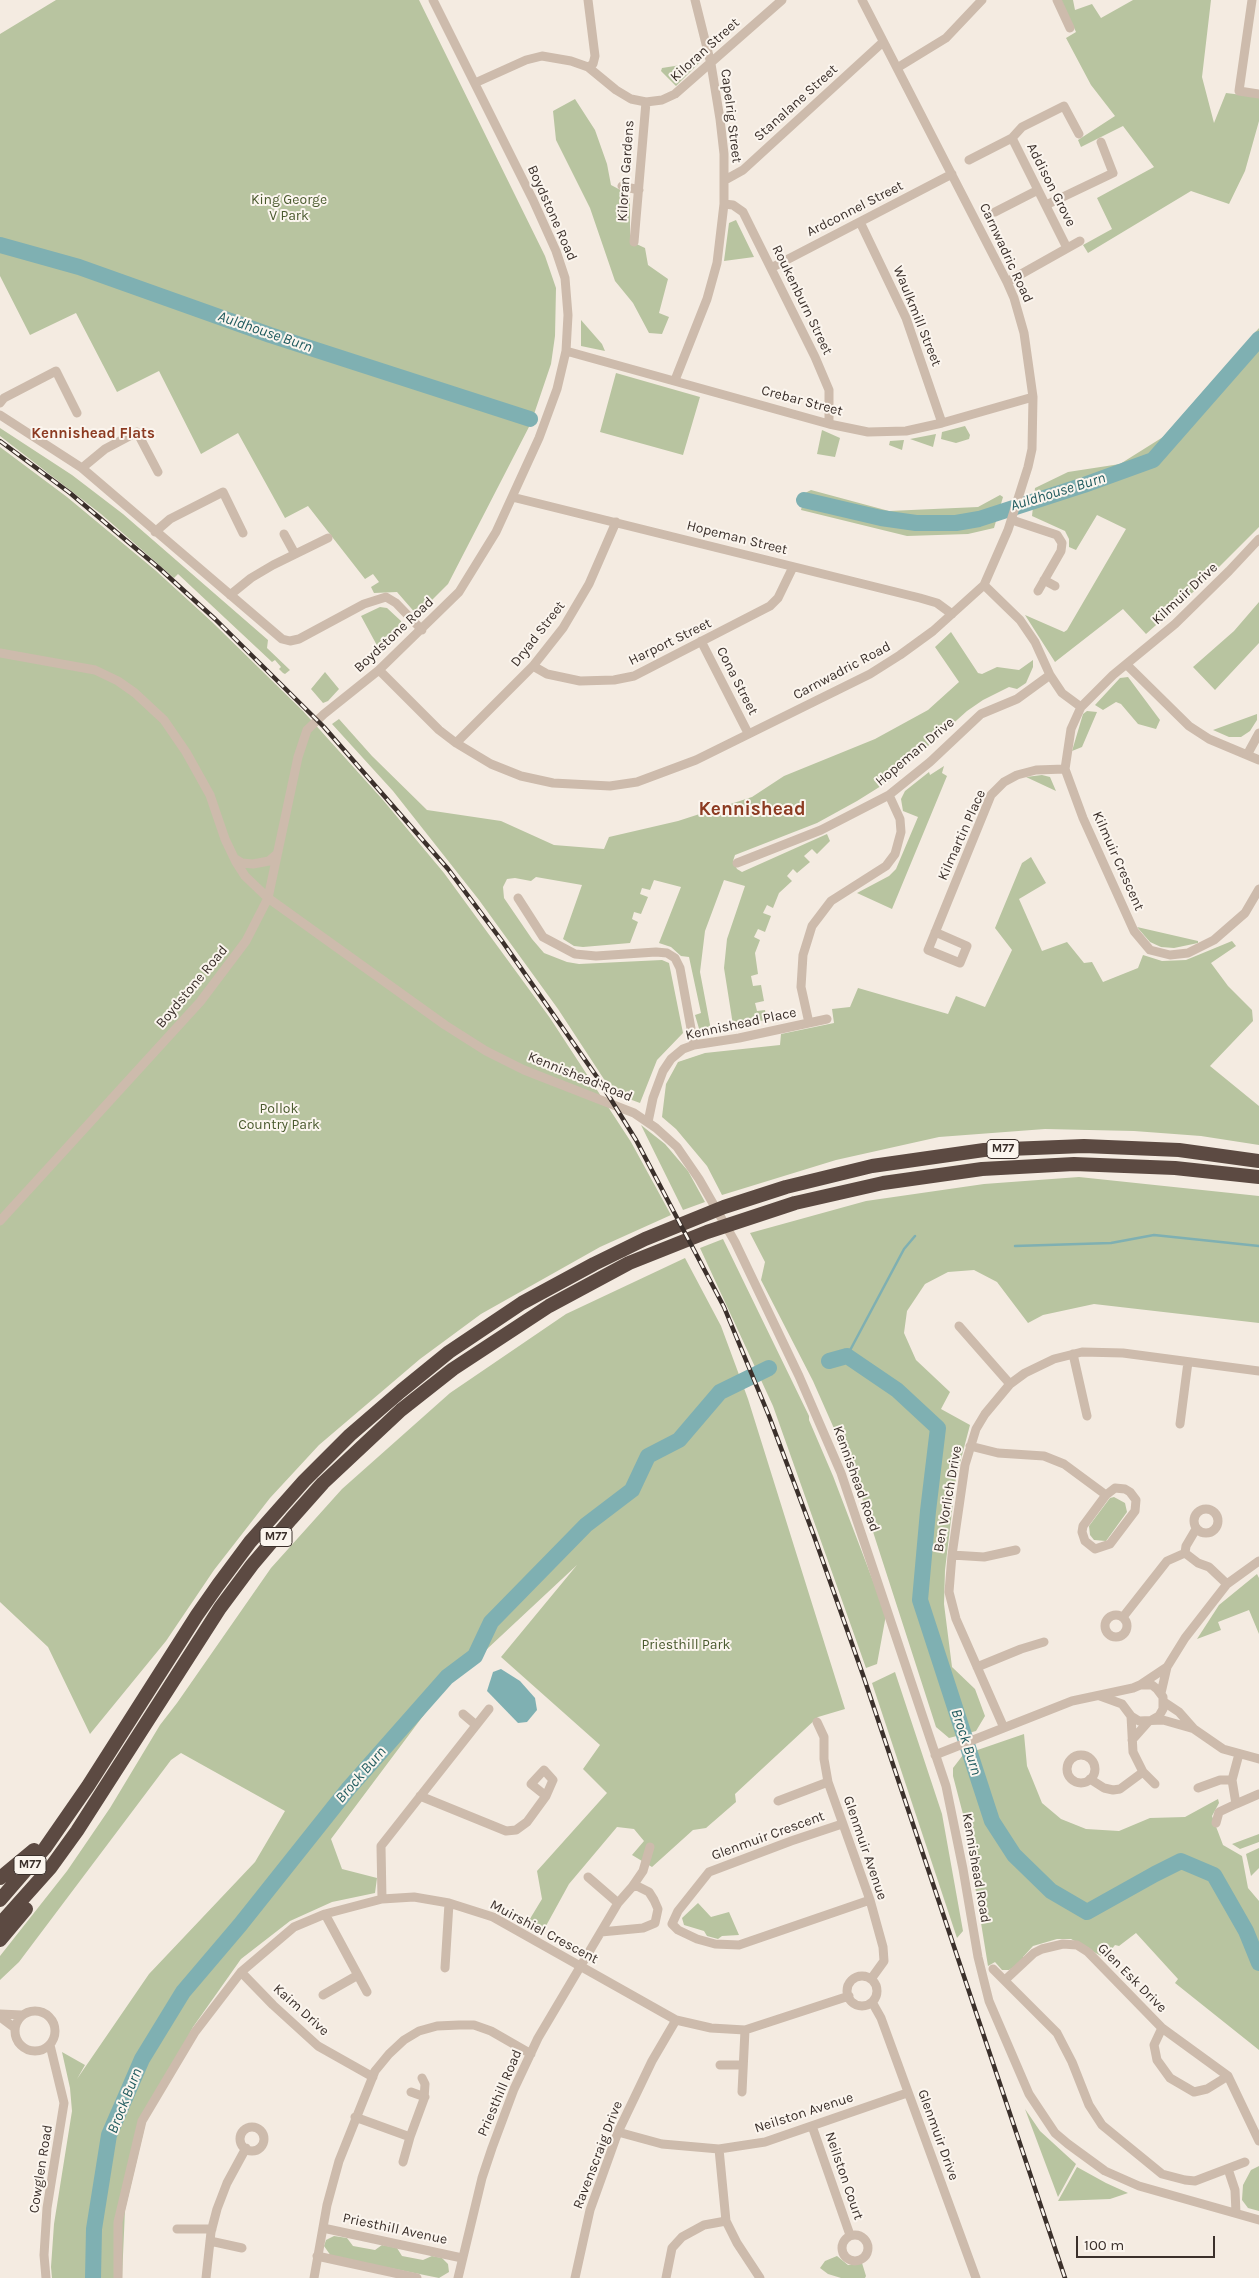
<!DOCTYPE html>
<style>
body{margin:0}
#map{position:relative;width:1259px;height:2278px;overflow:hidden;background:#f4ebe1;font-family:Karla,sans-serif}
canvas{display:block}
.scale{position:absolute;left:1076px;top:2236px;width:139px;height:22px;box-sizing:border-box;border:2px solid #3b302b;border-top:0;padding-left:6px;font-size:15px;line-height:18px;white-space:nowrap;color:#3b302b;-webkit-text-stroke:4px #fbf5ee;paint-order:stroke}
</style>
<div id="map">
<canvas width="1259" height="2278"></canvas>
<div class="scale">100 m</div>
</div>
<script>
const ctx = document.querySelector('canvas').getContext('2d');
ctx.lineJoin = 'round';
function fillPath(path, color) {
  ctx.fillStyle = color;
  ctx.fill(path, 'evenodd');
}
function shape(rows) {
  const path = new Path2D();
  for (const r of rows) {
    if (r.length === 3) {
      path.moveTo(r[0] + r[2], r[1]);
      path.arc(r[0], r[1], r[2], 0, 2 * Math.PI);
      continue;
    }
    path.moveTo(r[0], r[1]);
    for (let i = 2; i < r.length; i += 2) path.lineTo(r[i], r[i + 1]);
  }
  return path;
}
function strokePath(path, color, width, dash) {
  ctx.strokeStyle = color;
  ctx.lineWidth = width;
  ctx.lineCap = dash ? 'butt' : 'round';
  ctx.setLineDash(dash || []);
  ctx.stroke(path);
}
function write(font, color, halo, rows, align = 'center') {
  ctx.font = font + ' Karla,sans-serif';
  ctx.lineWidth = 4;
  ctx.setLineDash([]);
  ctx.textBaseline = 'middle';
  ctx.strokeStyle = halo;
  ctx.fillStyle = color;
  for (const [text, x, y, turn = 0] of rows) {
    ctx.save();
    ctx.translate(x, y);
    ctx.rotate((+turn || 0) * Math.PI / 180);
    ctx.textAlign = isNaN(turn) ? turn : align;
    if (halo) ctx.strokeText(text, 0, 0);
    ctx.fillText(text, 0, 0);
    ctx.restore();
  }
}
const green = shape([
 [56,0,419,0,545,256,556,288,555,336,551,364,531,423,448,584,417,615,397,592,374,593,371,587,379,582,373,574,365,579,308,506,285,518,238,433,201,454,159,371,117,392,76,313,30,335,0,276,0,34],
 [1061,0,1073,0,1075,10,1092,4,1101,18,1133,0,1211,0,1202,77,1214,123,1226,93,1259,97,1259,121,1245,171,1229,204,1191,191,1088,253,1083,245,1112,229,1097,198,1154,167,1123,126,1081,147,1078,140,1115,116,1091,85,1066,38,1076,32],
 [700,62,676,86,661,71,662,68],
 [575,99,595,130,607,164,611,185,630,195,630,241,645,248,648,265,668,279,659,313,669,317,662,334,649,333,633,303,615,281,590,208,556,140,553,111],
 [736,220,754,257,724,261,729,223],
 [581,320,602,344,605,351,581,346],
 [1259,328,1259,527,1201,585,1146,634,1123,609,1055,662,1025,615,1064,632,1067,630,1126,529,1097,515,1076,550,1069,547,1069,539,1065,531,1032,516,1035,488,1068,472,1120,464,1163,437],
 [616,373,700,397,683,455,600,432],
 [965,426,970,435,969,439,956,443,941,439,942,432],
 [0,428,72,475,123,514,268,640,267,648,290,670,285,674,283,673,279,669,281,667,275,660,272,662,178,574,174,578,101,514,0,436],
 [822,430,840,438,835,457,817,454],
 [936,434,933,447,910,439],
 [904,440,902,450,889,445,890,441],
 [0,447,67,497,155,570,212,622,303,711,383,800,444,873,550,1018,631,1142,671,1215,600,1247,481,1314,420,1359,319,1445,270,1498,214,1570,166,1641,90,1734,48,1647,0,1602],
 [811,490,889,511,978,507,1000,495,1003,497,994,528,968,534,907,536,801,510,805,493],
 [1259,602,1259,643,1215,690,1193,667,1234,631],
 [380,607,387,608,401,621,402,627,400,633,380,651,361,616],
 [951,632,978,673,982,674,997,667,1019,670,1033,660,1033,667,1026,683,1017,689,1009,687,983,700,967,711,889,781,857,801,817,823,735,855,733,861,737,869,742,872,827,834,830,841,817,854,812,849,804,856,810,862,797,873,793,869,787,876,792,881,779,893,773,908,767,905,763,913,771,916,765,932,758,929,754,937,760,940,755,953,758,974,751,976,753,986,761,985,764,1001,755,1003,757,1011,765,1010,767,1020,733,1025,724,968,727,939,745,886,724,880,705,931,700,972,711,1030,700,1032,695,1015,701,1013,689,957,681,956,671,947,659,943,681,887,654,880,650,890,642,888,640,894,648,897,641,914,634,912,632,919,638,922,630,943,583,947,574,946,563,939,582,885,536,877,531,881,515,878,507,879,503,887,504,898,532,939,544,953,567,962,579,964,662,960,669,963,683,1033,657,1060,640,1103,613,1093,558,1009,479,900,393,791,332,724,339,719,372,756,427,810,501,821,554,845,604,849,609,837,678,821,752,797,784,776,875,739,928,710,959,682,935,647],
 [325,672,339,689,328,701,323,703,311,689],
 [1128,677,1160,720,1156,729,1138,724,1121,704,1116,702,1103,710,1095,705,1120,678],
 [1087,711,1097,712,1082,747,1072,751,1083,714],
 [1257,714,1257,720,1250,731,1241,737,1229,737,1213,730],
 [944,766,942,773,947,776,892,909,857,893,889,876,896,869,918,817,903,811,901,799,905,791,929,772,930,775],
 [1042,775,1050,777,1056,791,1026,777],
 [1031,857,1046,883,1019,899,1042,951,1067,942,1084,963,1092,962,1103,982,1138,968,1143,955,1162,961,1186,960,1232,941,1236,946,1211,963,1228,986,1252,1010,1253,1021,1210,1066,1259,1106,1259,1145,1201,1136,1134,1131,1045,1129,939,1137,836,1160,722,1195,707,1166,676,1129,662,1117,666,1084,678,1062,705,1053,780,1045,781,1034,834,1023,832,1009,850,1007,858,988,948,1014,956,996,985,1007,1012,950,995,928,1022,863],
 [1137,927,1198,941,1198,943,1174,948,1161,947,1150,942],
 [641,1125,665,1144,688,1171,705,1202,683,1210],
 [1079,1177,1259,1196,1259,1323,1094,1304,1043,1315,1028,1323,997,1282,974,1270,948,1272,925,1284,907,1311,904,1333,916,1360,950,1392,941,1409,970,1425,956,1478,945,1570,944,1604,952,1667,975,1689,985,1716,976,1731,949,1738,936,1727,855,1476,813,1381,761,1280,765,1262,750,1233,866,1201,984,1184],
 [723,1239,809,1416,809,1420,833,1476,886,1615,877,1664,866,1668,773,1406,700,1248],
 [685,1258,721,1326,748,1399,845,1709,818,1717,735,1794,736,1802,706,1828,693,1830,652,1867,632,1855,644,1841,634,1829,617,1827,569,1884,541,1935,525,1927,542,1899,537,1871,607,1793,583,1769,600,1745,501,1657,577,1565,441,1692,331,1839,342,1869,377,1878,375,1893,332,1902,290,1921,241,1959,193,2027,147,2117,125,2210,122,2278,52,2278,51,2267,54,2224,72,2111,70,2088,62,2052,85,2065,77,2079,149,1974,255,1862,285,1811,181,1753,171,1760,19,1962,0,1980,0,1956,67,1871,110,1808,160,1725,177,1703,271,1568,342,1489,450,1393,566,1314],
 [1114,1497,1125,1503,1127,1512,1106,1541,1094,1540,1090,1535,1089,1526,1110,1498],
 [1257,1574,1259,1578,1259,1634,1249,1610,1218,1622,1221,1630,1197,1639,1219,1605],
 [895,1672,942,1814,963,1931,957,1938,872,1683],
 [1024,1734,1027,1766,1042,1803,1061,1819,1086,1829,1119,1831,1150,1818,1185,1817,1218,1799,1219,1803,1212,1816,1223,1845,1242,1856,1248,1888,1259,1901,1259,2050,1175,1983,1178,1979,1136,1933,1119,1946,1115,1945,1107,1955,1101,1956,1071,1939,1057,1939,1033,1946,1023,1957,1023,1961,1009,1970,1002,1970,995,1962,988,1966,964,1818,953,1776,953,1768,963,1755],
 [1259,1834,1259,1842,1240,1849,1232,1844],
 [1259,1848,1259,1868,1251,1876,1246,1854],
 [698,1903,711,1917,729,1912,739,1935,722,1936,718,1939,707,1936,704,1931,684,1925,682,1918],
 [1025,2109,1040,2131,1076,2164,1058,2197],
 [1259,2166,1259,2211,1248,2208,1242,2200,1243,2185,1251,2170],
 [1077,2167,1106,2183,1128,2193,1110,2199,1058,2201],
 [334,2236,347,2238,353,2246,375,2250,382,2245,397,2248,402,2256,423,2260,432,2256,442,2258,448,2264,449,2272,439,2278,331,2256,324,2246,326,2240],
 [837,2256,848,2265,862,2263,866,2276,865,2278,841,2278,828,2274,820,2268,825,2261]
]);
const water = shape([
 [501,1669,520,1681,535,1698,537,1710,527,1722,518,1723,487,1691,493,1672]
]);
const stream = shape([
 [1015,1246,1111,1243,1154,1235,1259,1246],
 [847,1356,904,1249,915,1236]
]);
const river = shape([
 [0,245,79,267,270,335,530,419],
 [804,500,881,518,916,523,956,523,979,519,1084,485,1153,460,1259,339],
 [829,1361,847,1356,897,1390,938,1428,928,1511,920,1600,992,1821,1014,1855,1051,1891,1087,1912,1155,1874,1181,1861,1214,1875,1246,1931,1259,1963],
 [93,2278,94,2229,109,2135,142,2059,183,1992,240,1925,349,1788,447,1677,475,1656,491,1622,586,1525,632,1490,648,1456,679,1440,720,1392,769,1368]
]);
const minor = shape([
 [1057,0,1070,28],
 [1252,0,1239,91,1259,94],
 [588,67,593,64,595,56,588,0],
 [897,68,946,38,982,0],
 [475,83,526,60,542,56,571,61,588,67,616,90,631,99,646,102,662,100,675,94,782,0],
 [969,160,1012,138],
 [725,180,743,170,883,42],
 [622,186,639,190],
 [724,204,733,205,743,212,815,357,829,390,829,424],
 [1046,205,1113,173,1101,142],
 [995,212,1038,190],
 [860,222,906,318,942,423],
 [634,242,646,102],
 [1067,248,1012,138,1022,127,1064,106,1079,134],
 [771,268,952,174],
 [1007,282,1080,241],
 [566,351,829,424,868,432,906,431,942,423,1033,397],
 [675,380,707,299,717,263,724,204,724,154,720,119,711,64,695,0],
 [0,403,4,398,56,371,77,413],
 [0,415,82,468,282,639,290,641,299,639,364,604,386,597,396,603,422,630],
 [82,468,105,449,137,432,158,472],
 [512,497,920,598,937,603,952,614],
 [1012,520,1057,535,1062,543,1061,551,1038,591],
 [155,532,170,519,223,492,243,533],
 [284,534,295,554],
 [1259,539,1229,571,1175,624,1113,675,1081,707,1071,729,1065,769,1083,818,1134,931,1150,950,1170,955,1188,953,1214,940,1245,913,1259,889],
 [1044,580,1055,586],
 [984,585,1020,620,1035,642,1050,675,1062,693,1081,707],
 [230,595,251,578,273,565,328,538],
 [701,641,748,733],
 [0,653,95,670,118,681,135,693,164,720,186,752,210,795,225,839,236,862,245,876,268,898,445,1025,486,1051,524,1070,634,1113,656,1128,677,1147,699,1179,735,1242,799,1376,841,1473,946,1786,963,1869,978,1957,989,2001,1029,2094,1055,2133,1068,2144,1105,2171,1139,2186,1259,2220],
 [1127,665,1189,726,1209,739,1259,760],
 [533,666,547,674,580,681,614,680,634,676,770,606,778,598,793,567],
 [379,670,439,730,456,743,491,764,521,776,553,783,610,786,637,782,696,760,870,674,900,655,933,631,984,585,1008,530,1028,467,1032,449,1033,397,1024,333,1014,298,1007,282,862,0],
 [456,743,533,666,563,628,589,584,616,522],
 [1247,755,1259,733],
 [234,858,242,863,253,864,269,861,277,854],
 [737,863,821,830,889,795,930,762,981,714,1017,699,1050,675],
 [518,898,543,937,575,954,596,956,656,952,667,953,675,958,680,968,694,1045],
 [935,932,967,946,960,963,928,950,991,795,1004,782,1017,775,1036,770,1065,769],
 [809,1023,801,987,803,955,808,939,812,926,831,901,886,866,895,854,901,832,900,819,889,795],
 [648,1122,653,1098,663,1071,671,1059,683,1049,694,1045,739,1038,827,1019],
 [0,1221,200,1002,246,941,268,898,298,757,307,730,324,714,379,670,459,592,496,532,539,438,557,389,566,351,568,315,565,278,556,251,533,200,433,0],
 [959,1326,1010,1384],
 [1073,1354,1087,1416],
 [1180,1424,1188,1362],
 [970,1446,998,1453,1044,1456,1064,1464,1106,1495,1115,1488,1125,1489,1130,1492,1136,1500,1135,1511,1110,1544,1095,1549,1085,1541,1082,1532,1083,1526,1106,1495],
 [1206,1521,12],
 [1185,1553,1186,1546,1196,1529],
 [952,1555,984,1557,1016,1550],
 [1116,1626,11],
 [1123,1617,1167,1561,1185,1553,1198,1563,1209,1567,1227,1584],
 [977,1667,1021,1649,1044,1642],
 [1140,1685,1167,1667],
 [1161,1693,1167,1667,1185,1638,1227,1584,1259,1561],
 [1100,1696,1122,1704,1131,1716,1139,1721,1163,1720,1191,1728],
 [1164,1702,1179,1712,1194,1729,1223,1749,1259,1759],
 [463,1714,476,1725],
 [1131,1716,1133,1752,1143,1772,1155,1784],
 [817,1722,824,1737,824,1759,828,1782,870,1900,883,1947,884,1961,871,1979],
 [1004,1728,956,1619,949,1592,952,1555,965,1465,976,1429,985,1414,1010,1384,1025,1373,1054,1359,1082,1352,1123,1353,1259,1371],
 [1132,1740,1148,1722],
 [1081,1769,14],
 [935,1755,1072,1701,1133,1688,1140,1685,1152,1685,1157,1689,1163,1697,1163,1709,1159,1716,1152,1720],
 [1090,1779,1104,1788,1113,1790,1120,1789,1143,1772],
 [1198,1788,1220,1780,1232,1780],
 [420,1796,506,1831,516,1830,527,1822,546,1796,553,1780,544,1770,531,1784,546,1796],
 [778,1801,828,1782],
 [1236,1804,1259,1794],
 [1216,1823,1219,1812,1236,1804,1232,1780,1239,1754],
 [842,1824,791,1841,709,1872,678,1911,672,1924,678,1930,697,1939,715,1944,739,1945,870,1900],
 [588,1877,618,1903],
 [632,1887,643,1871,650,1847],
 [382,1899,381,1846,489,1709],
 [325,1914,367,1992],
 [445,1968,449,1903],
 [993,1969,1057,2033,1072,2062,1089,2105,1102,2125,1162,2174,1185,2180,1195,2181,1245,2162],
 [241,1972,273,2005,318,2046,373,2077],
 [862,1991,15],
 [1005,1980,1034,1953,1042,1949,1063,1944,1077,1945,1088,1952,1162,2028,1228,2076,1259,2141],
 [323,1995,358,1975],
 [872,2002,881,2018,976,2278],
 [35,2031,20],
 [0,2014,22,2015],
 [0,2017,15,2028],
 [1162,2028,1154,2045,1157,2060,1170,2078,1194,2092,1207,2089,1228,2076],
 [720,2065,743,2065],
 [411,2092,425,2097],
 [742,2092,745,2030],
 [355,2117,410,2137],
 [812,2126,850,2235],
 [252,2139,12],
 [618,2132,662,2144,719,2149,765,2142,907,2093],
 [719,2149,726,2221,737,2243,760,2278],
 [403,2162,410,2137,424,2099,425,2084,422,2078],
 [1228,2169,1235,2190,1236,2213],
 [323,2228,462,2258],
 [177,2229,212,2229],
 [855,2248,13],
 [210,2241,242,2248],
 [317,2256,417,2278],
 [46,2278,44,2255,47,2208,64,2103,50,2045],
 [118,2278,118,2222,142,2121,195,2032,241,1972,294,1927,325,1914,382,1899,414,1897,449,1903,493,1917,676,2020,711,2028,745,2030,849,1996],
 [206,2278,211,2232,217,2209,227,2183,246,2148],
 [314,2278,327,2205,339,2161,375,2071,389,2054,404,2040,419,2031,437,2026,459,2025,474,2025,491,2031,531,2054],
 [458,2278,482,2178,492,2148,514,2089,538,2038,618,1903,632,1887,637,1886,649,1892,654,1900,658,1909,655,1923,643,1928,601,1932],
 [575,2278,590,2210,618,2132,652,2061,676,2020],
 [666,2278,672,2248,682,2237,704,2225,726,2221]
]);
const highway = shape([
 [0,1878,34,1850],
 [0,1900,45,1848,88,1786,197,1615,218,1585,250,1542,304,1481,350,1435,401,1391,449,1352,522,1303,594,1264,645,1239,724,1207,786,1187,872,1166,984,1150,1084,1146,1179,1150,1259,1161],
 [0,1924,51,1867,77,1831,220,1608,252,1565,291,1519,323,1483,401,1410,453,1369,549,1306,629,1263,707,1232,795,1203,883,1183,982,1169,1074,1164,1175,1168,1259,1177],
 [0,1940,26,1909]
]);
const rail = shape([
 [0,441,70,493,159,568,215,619,324,727,448,869,502,941,597,1077,636,1140,724,1307,769,1416,814,1536,863,1675,1065,2278]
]);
const shields = [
 [1003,1149,32],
 [276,1537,32],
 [30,1865,32]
];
const shieldNames = [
 ["M77",1003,1149],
 ["M77",276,1537],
 ["M77",30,1865]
];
const streetNames = [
 ["Kiloran Street",705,50,-42],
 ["Stanalane Street",796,103,-42],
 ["Capelrig Street",731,116,83],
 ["Kiloran Gardens",626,171,-86],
 ["Addison Grove",1051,185,63],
 ["Ardconnel Street",855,209,-27],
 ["Boydstone Road",552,213,66],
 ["Carnwadric Road",1006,253,65],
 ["Roukenburn Street",802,300,64],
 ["Waulkmill Street",917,316,68],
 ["Crebar Street",802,401,15],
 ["Hopeman Street",737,538,14],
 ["Kilmuir Drive",1185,594,-43],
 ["Dryad Street",538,634,-52],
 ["Boydstone Road",394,635,-43],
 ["Harport Street",670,642,-26],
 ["Carnwadric Road",842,671,-28],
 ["Cona Street",737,681,63],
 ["Hopeman Drive",915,752,-40],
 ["Kilmartin Place",962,835,-66],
 ["Kilmuir Crescent",1118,861,66],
 ["Boydstone Road",192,987,-50],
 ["Kennishead Place",741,1024,-12],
 ["Kennishead Road",580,1077,22],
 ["Kennishead Road",856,1479,70],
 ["Ben Vorlich Drive",948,1499,-80],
 ["Glenmuir Crescent",768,1836,-20],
 ["Glenmuir Avenue",865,1848,71],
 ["Kennishead Road",976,1868,80],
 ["Muirshiel Crescent",544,1932,28],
 ["Glen Esk Drive",1132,1978,45],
 ["Kaim Drive",301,2010,42],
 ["Priesthill Road",500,2093,-67],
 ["Neilston Avenue",804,2113,-18],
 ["Glenmuir Drive",938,2135,70],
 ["Ravenscraig Drive",598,2155,-69],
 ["Cowglen Road",41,2169,-81],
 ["Neilston Court",844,2176,71],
 ["Priesthill Avenue",395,2229,12]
];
const parkNames = [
 ["King George",289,200],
 ["V Park",289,216],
 ["Pollok",279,1109],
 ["Country Park",279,1125],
 ["Priesthill Park",686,1645]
];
const waterNames = [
 ["Auldhouse Burn",265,332,19],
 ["Auldhouse Burn",1058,492,-17],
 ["Brock Burn",966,1742,72],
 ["Brock Burn",361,1775,-49],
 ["Brock Burn",125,2101,-68]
];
const neighbourhoodNames = [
 ["Kennishead Flats",93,434]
];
const districtNames = [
 ["Kennishead",752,810]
];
fillPath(green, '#b8c4a0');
fillPath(water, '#7fb0b2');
strokePath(stream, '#7fb0b2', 2.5);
strokePath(river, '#7fb0b2', 16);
strokePath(minor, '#cdbbac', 9);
strokePath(highway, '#5c4a42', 14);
strokePath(rail, '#3b302b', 4.5);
strokePath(rail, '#fbf5ee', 2.5, [8]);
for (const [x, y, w] of shields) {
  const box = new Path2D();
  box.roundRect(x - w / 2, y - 9.5, w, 19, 4);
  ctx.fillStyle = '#fbf5ee';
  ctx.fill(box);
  strokePath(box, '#3b302b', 1);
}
write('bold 12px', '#3b302b', null, shieldNames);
write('14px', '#3b302b', '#fbf5ee', streetNames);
write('14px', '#4a5a2e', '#fbf5ee', parkNames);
write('italic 15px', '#1f5a5e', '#fbf5ee', waterNames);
write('bold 15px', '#8c3b22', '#fbf5ee', neighbourhoodNames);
write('bold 19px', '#8c3b22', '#fbf5ee', districtNames);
</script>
